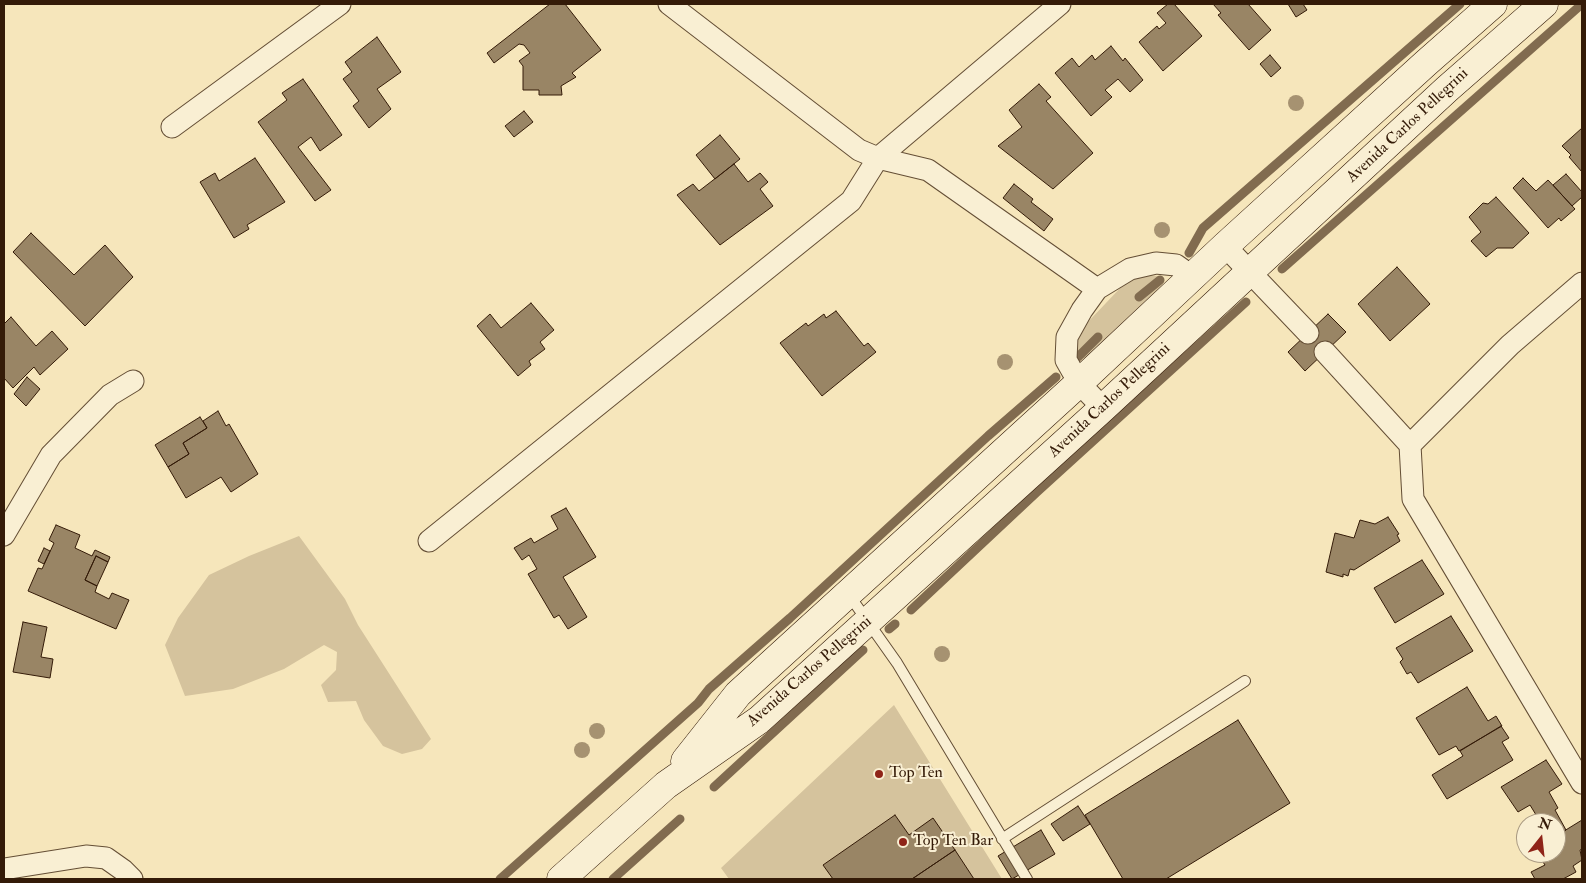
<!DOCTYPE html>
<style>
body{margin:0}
#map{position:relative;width:1586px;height:883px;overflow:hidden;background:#f6e6bb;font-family:"IM FELL Double Pica",serif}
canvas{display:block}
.frame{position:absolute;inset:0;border:5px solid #341b08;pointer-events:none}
.north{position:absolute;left:1516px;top:813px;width:50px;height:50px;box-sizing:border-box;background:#f9efd3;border:1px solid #aa9a82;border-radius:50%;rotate:16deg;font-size:14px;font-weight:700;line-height:20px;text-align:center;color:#341b08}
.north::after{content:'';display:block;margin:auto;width:18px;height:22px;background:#8f2418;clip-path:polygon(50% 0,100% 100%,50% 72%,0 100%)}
</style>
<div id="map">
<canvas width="1586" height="883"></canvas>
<div class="frame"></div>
<div class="north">N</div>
</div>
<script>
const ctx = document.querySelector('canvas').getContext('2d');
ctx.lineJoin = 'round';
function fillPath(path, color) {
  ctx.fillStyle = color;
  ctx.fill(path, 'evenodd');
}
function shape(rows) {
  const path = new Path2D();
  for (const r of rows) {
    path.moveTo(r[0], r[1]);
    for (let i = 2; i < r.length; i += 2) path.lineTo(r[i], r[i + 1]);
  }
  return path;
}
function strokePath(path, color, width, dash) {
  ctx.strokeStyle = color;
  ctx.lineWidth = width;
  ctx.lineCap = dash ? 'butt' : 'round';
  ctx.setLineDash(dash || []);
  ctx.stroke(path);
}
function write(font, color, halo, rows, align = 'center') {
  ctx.font = font + ' "IM FELL Double Pica",serif';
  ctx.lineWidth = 4;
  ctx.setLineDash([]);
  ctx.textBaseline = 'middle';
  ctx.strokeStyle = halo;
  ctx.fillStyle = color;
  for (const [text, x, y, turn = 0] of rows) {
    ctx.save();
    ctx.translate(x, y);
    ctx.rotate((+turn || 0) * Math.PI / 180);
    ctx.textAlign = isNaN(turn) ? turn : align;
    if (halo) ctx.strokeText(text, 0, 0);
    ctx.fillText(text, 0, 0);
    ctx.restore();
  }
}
const green = shape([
 [1142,275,1158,276,1164,281,1161,290,1091,359,1083,358,1076,351,1078,340,1086,324,1125,283],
 [299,536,345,599,358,625,431,739,422,749,402,754,383,746,364,720,356,701,328,702,321,685,336,670,337,652,324,645,284,669,233,689,185,696,165,645,178,618,209,575,249,556],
 [894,705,1002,879,729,879,721,868]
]);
const stream = shape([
 [1189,253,1203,228,1460,4],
 [1282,269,1582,4],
 [1139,297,1160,280],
 [1078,357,1098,337],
 [911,610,1037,492,1246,302],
 [889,629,895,624],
 [714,787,863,650],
 [500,879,698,703,709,689,790,618,988,436,1056,377],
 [613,879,680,819]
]);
const building = shape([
 [550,4,565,4,601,50,572,73,576,77,561,86,562,95,539,95,539,90,523,90,523,66,519,61,530,53,524,45,519,44,494,63,487,53,550,4],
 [1168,4,1174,4,1202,36,1163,71,1139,42,1157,26,1159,29,1166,23,1157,13,1168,4],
 [1213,4,1248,4,1271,30,1249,50,1218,15,1221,13,1213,4],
 [1288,4,1303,4,1307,10,1296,17,1288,4],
 [377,37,401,72,377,89,391,109,369,128,353,106,359,101,343,79,352,72,345,62,377,37],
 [1111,46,1123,61,1125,58,1143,80,1130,92,1118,79,1105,90,1112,97,1091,116,1055,73,1072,58,1079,67,1092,55,1095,60,1111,46],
 [1270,55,1281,68,1271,77,1260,64,1270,55],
 [303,79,342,135,320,151,311,137,298,147,331,190,315,201,258,122,287,100,282,93,303,79],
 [1039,84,1051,97,1046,101,1093,153,1053,189,998,146,1022,127,1009,110,1039,84],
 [524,111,533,122,514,137,505,126,524,111],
 [1582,128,1582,172,1569,157,1571,155,1562,146,1582,128],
 [720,135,740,159,715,179,696,155,720,135],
 [255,158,285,202,247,225,249,229,234,238,200,182,215,173,219,181,255,158],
 [734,164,748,182,760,173,768,182,760,189,773,206,720,245,677,195,693,184,699,191,734,164],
 [1566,174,1582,192,1582,197,1572,206,1553,185,1566,174],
 [1523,178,1536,191,1548,180,1575,209,1561,221,1559,218,1548,228,1513,188,1523,178],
 [1014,184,1033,199,1031,202,1053,219,1044,231,1003,198,1014,184],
 [1496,197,1529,233,1513,248,1497,248,1486,257,1471,241,1481,232,1469,217,1483,203,1488,204,1496,197],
 [31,233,74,275,105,245,133,277,85,326,13,252,31,233],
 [1397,267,1430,304,1390,341,1358,304,1397,267],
 [531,303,554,330,540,342,545,349,529,361,531,365,518,376,477,326,490,314,501,328,531,303],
 [836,311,864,346,868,343,876,352,822,396,780,343,806,323,808,326,824,314,826,318,836,311],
 [1328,314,1346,332,1305,371,1288,352,1328,314],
 [11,317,36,346,52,331,68,349,40,375,34,367,13,388,4,378,4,324,11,317],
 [27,377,40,389,26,406,14,394,27,377],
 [218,411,226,426,229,424,258,474,231,492,221,477,186,498,168,467,189,454,183,443,207,428,203,421,218,411],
 [200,417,207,428,183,443,189,454,168,467,155,445,200,417],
 [566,508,596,557,563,577,587,617,568,629,559,615,554,618,528,574,537,569,529,555,522,560,514,548,531,538,534,543,558,529,551,516,566,508],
 [1388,517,1399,534,1397,535,1400,541,1354,570,1350,569,1348,576,1343,574,1343,577,1326,572,1335,533,1354,538,1360,520,1375,524,1388,517],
 [56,525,80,535,75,548,92,556,95,550,110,557,108,562,96,556,85,580,97,586,95,592,109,599,112,593,129,600,116,629,28,591,38,568,42,569,54,543,49,540,56,525],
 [44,548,50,551,44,564,38,561,44,548],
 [96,556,108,562,97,586,85,580,96,556],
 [1422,560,1444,594,1395,623,1374,588,1422,560],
 [1451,616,1473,651,1418,683,1411,672,1407,674,1400,662,1403,659,1396,648,1451,616],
 [23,622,47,627,41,657,53,659,50,678,13,672,23,622],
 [1467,687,1488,721,1496,716,1502,726,1459,751,1456,746,1439,755,1416,718,1467,687],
 [1238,720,1290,803,1166,879,1123,879,1085,815,1238,720],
 [1501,726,1509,738,1502,742,1513,760,1447,799,1432,775,1463,756,1460,751,1501,726],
 [1546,760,1562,784,1549,792,1558,808,1555,810,1566,830,1556,836,1556,823,1541,823,1530,805,1518,812,1501,787,1546,760],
 [1078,806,1090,824,1063,841,1051,824,1078,806],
 [895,815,909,835,933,818,955,850,912,879,833,879,823,865,895,815],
 [1582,820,1582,849,1580,850,1582,860,1573,866,1576,872,1563,879,1535,879,1531,872,1545,865,1537,853,1556,853,1556,836,1582,820],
 [1041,830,1055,854,1012,879,998,856,1041,830],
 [955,850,974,879,912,879,955,850]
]);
const lane = shape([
 [849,595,897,663,1027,879],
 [1002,839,1245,681]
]);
const street = shape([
 [669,4,859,150,878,158,928,170,1097,289],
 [172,127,340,4],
 [1225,246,1308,333],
 [1582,283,1510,345,1410,445,1413,499,1582,783],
 [1325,352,1410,445],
 [1103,408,1079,383,1066,360,1067,337,1082,310,1097,289,1130,269,1156,263,1176,265,1193,277],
 [4,535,51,455,110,395,133,381],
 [429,541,851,201,878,158,1060,4],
 [4,869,86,856,106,858,123,870,132,879]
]);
const secondary = shape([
 [685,761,738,694,1079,383,1225,246,1426,63,1493,4],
 [561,879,666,785,759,720,1103,408,1447,89,1544,4]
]);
const trees = [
 [1296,103],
 [1162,230],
 [1005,362],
 [942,654],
 [597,731],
 [582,750]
];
const markers = [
 [879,774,5,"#8f2418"],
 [903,842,5,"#8f2418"]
];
const streetNames = [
 ["Avenida Carlos Pellegrini",1408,126,-43],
 ["Avenida Carlos Pellegrini",1110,401,-43],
 ["Avenida Carlos Pellegrini",810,672,-41]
];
const poiNames = [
 ["Top Ten",889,774],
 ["Top Ten Bar",913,842]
];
fillPath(green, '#d5c39d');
strokePath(stream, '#816b4f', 9);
fillPath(building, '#998565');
strokePath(building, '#341b08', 1);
strokePath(lane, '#644e35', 12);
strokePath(street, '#644e35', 23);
strokePath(secondary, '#341b08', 29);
strokePath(lane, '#f9efd3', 10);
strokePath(street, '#f9efd3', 21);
strokePath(secondary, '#f9efd3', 28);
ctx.fillStyle = '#a69271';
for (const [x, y] of trees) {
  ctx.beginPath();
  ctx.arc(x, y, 8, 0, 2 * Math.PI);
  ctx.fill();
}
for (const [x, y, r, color] of markers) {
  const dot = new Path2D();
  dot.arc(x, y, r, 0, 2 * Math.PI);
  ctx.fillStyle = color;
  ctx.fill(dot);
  strokePath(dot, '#f9efd3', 2);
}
write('16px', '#341b08', '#f9efd3', streetNames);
write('16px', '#341b08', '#f9efd3', poiNames, 'left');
</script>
